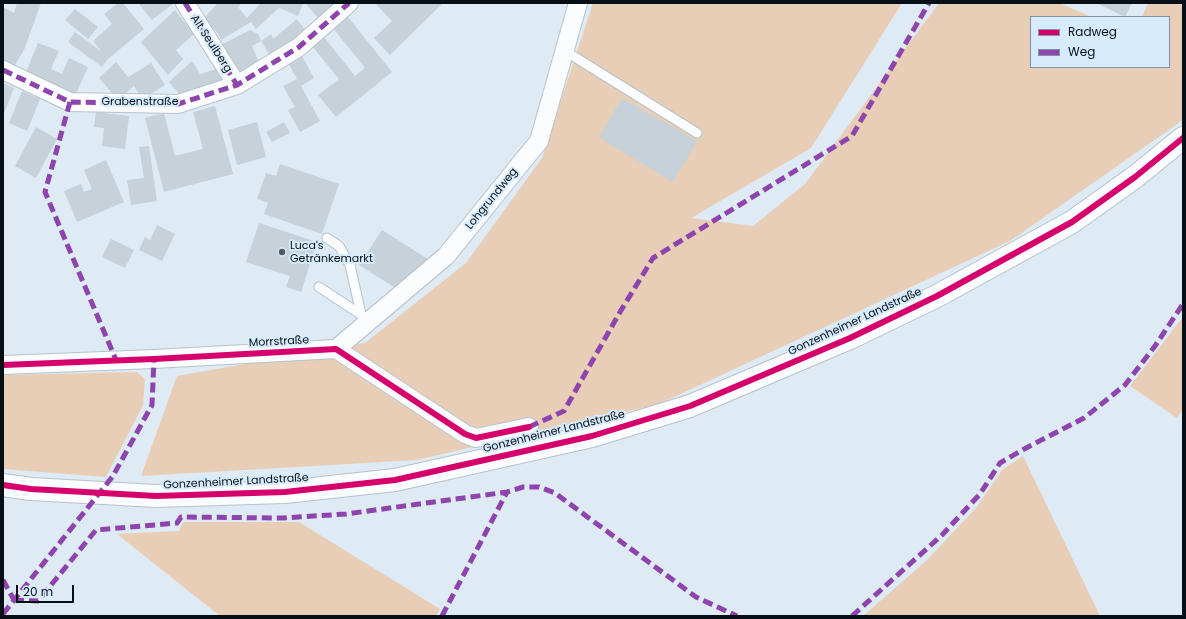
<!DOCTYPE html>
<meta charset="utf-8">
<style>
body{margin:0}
#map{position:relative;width:1186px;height:619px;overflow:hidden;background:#deeaf4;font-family:Poppins,sans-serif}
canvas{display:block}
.frame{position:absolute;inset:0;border:4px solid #060e16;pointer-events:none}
.legend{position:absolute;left:1030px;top:16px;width:140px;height:52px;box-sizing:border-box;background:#d6ebfc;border:1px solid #8393a0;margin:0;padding:5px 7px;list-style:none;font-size:12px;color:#060e16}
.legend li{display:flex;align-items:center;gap:8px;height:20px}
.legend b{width:20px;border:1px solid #8393a0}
.scale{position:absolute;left:16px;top:585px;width:58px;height:18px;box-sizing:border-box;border:2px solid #060e16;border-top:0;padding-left:5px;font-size:12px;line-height:14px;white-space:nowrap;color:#060e16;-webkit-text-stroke:3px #d6ebfc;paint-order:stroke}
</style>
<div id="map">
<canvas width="1186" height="619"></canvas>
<div class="frame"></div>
<ul class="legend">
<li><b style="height:5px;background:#d6006c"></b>Radweg</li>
<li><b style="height:5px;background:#8e44ad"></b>Weg</li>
</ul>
<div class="scale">20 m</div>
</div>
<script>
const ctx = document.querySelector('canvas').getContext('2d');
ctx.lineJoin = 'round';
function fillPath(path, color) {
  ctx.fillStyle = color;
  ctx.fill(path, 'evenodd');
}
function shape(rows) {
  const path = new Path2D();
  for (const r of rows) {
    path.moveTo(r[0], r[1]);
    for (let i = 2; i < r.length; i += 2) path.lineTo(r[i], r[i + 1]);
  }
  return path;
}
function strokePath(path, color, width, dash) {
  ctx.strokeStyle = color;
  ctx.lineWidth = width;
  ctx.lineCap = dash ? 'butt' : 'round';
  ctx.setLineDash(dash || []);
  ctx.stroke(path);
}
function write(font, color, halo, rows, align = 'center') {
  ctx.font = font + ' Poppins,sans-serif';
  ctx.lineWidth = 4;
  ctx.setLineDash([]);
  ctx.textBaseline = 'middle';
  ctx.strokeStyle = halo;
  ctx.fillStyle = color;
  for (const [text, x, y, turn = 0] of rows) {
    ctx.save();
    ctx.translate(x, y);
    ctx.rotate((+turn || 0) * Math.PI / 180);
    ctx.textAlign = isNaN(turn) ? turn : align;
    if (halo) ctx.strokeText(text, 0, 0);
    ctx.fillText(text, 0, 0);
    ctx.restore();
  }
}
const green = shape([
 [593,3,902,3,811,148,691,218,753,226,805,184,939,3,1059,3,1092,17,1031,17,1031,67,1169,67,1169,17,1142,17,1148,3,1183,3,1183,120,1010,241,659,404,417,460,141,476,177,376,365,343,466,263,542,158],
 [1183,317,1183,409,1177,418,1130,386],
 [137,372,145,379,143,405,106,477,3,469,3,375],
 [1023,456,1100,616,863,616,926,561,976,508,1002,470],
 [183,522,299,522,440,609,436,616,220,616,117,534,179,531]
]);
const building = shape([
 [17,3,41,3,24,50,12,70,3,64,3,7,14,13],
 [118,3,123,3,144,29,108,59,102,67,68,42,75,32,101,51,93,41,112,24,104,14],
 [141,3,174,3,152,20,139,4],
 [218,3,242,3,238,7,247,18,261,3,303,3,298,16,279,8,256,29,251,22,221,40,217,32,203,19],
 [305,3,342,3,321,21],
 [375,3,398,3,400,5,402,3,443,3,390,55,374,38,392,21],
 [1096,3,1132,3,1125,17],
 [75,9,98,27,88,39,65,20],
 [175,10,194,34,176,50,183,59,168,75,141,42],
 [348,17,392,72,336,117,318,95,339,79,312,46,324,37,355,76,365,68,333,28],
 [297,19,306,31,270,56,261,41,271,34,273,39],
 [250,30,258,34,261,41,252,46,261,67,237,79,221,45],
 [38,43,59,51,51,69,62,74,69,58,88,67,75,96,24,77],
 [301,54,314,78,301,86,320,121,300,132,288,110,295,107,283,86,297,79,287,61],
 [192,61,200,74,220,68,224,85,182,97,169,82],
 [116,62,128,77,151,63,165,85,142,99,134,86,118,100,99,78],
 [3,83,14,88,3,116],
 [22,91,40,99,27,131,9,123],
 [622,98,697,141,673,182,599,138],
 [215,106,233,174,164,192,145,118,164,113,175,156,203,149,193,112],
 [96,112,129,116,125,149,102,146,104,128,94,127],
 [257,122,266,157,237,165,228,130],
 [284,122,290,133,272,142,266,132],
 [36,127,57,139,36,178,15,166],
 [149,146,157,201,131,205,127,180,144,178,139,147],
 [106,160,124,202,77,222,64,191,81,184,84,192,92,189,84,170],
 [280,164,339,184,322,234,264,214,268,203,257,199,266,173,276,176],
 [259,223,317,242,301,292,286,287,290,276,246,262],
 [157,225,175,234,162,261,139,250,145,237,150,240],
 [382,230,431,261,397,289,359,265],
 [111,239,134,250,125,268,102,257]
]);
const service = shape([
 [565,51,697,133],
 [327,238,339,246,350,265,361,314],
 [319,287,363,316]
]);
const minor = shape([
 [185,3,237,85],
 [3,70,70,102,178,104,237,85,299,47,349,3],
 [336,349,446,256,539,141,578,3],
 [3,365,154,359,336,349,465,434,476,438,529,427]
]);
const tertiary = shape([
 [3,485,31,489,156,496,285,492,395,480,592,436,690,406,850,338,937,296,1072,222,1135,177,1183,138]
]);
const quiet = shape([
 [185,3,237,85],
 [3,70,70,102,178,104,237,85,299,47,349,3],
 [70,102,45,192,116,360],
 [529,427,564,411,620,312,653,258,852,136,929,3],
 [3,580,14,600],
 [14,600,38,601,96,530,177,523,181,517,283,518,346,514,507,492,523,487,539,487,555,493,696,597,737,616],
 [3,614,113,476,152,405,154,359],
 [442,616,507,492],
 [852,616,942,535,980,494,1000,463,1026,448,1084,418,1125,385,1155,346,1183,304]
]);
const cycleway = shape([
 [3,365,154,359,336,349,465,434,476,438,529,427],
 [3,485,31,489,156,496,285,492,395,480,592,436,690,406,850,338,937,296,1072,222,1135,177,1183,138]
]);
const markers = [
 [282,252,4,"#525b64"]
];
const streetNames = [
 ["Alt Seulberg",211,44,57],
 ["Grabenstraße",140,102],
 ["Lohgrundweg",492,199,-51],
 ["Gonzenheimer Landstraße",855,322,-25],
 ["Morrstraße",279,342,-3],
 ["Gonzenheimer Landstraße",554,432,-14],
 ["Gonzenheimer Landstraße",236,482,-3]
];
const poiNames = [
 ["Luca's",290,246],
 ["Getränkemarkt",290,259]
];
fillPath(green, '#e8ceb6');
fillPath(building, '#c6d1da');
strokePath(service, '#b8c2cb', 11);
strokePath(minor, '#b8c2cb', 20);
strokePath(tertiary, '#b8c2cb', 24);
strokePath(service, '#fafcfd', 9);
strokePath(minor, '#fafcfd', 18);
strokePath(tertiary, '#fafcfd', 22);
strokePath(quiet, '#8e44ad', 5, [10, 5]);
strokePath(cycleway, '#d6006c', 6);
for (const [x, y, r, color] of markers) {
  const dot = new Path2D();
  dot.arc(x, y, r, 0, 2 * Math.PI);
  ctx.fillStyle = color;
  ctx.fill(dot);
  strokePath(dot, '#d6ebfc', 1.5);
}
write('11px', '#060e16', '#d6ebfc', streetNames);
write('11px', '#060e16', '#d6ebfc', poiNames, 'left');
</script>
